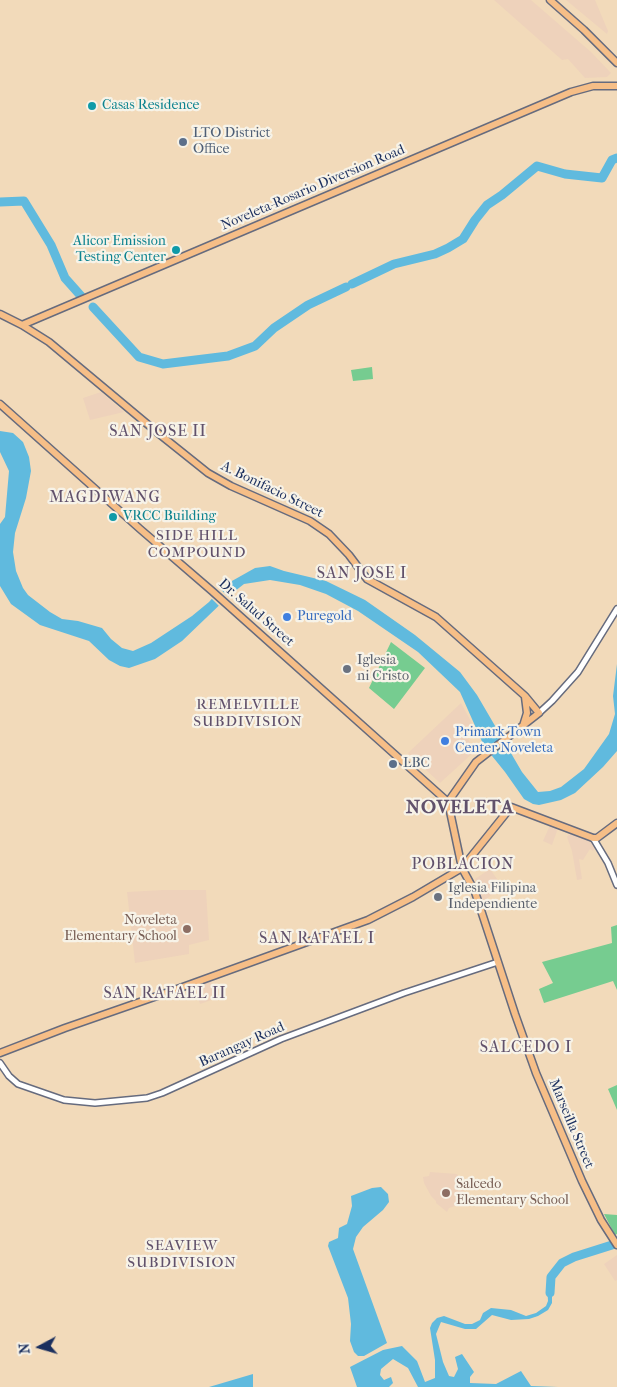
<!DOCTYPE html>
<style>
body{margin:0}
#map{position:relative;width:617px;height:1387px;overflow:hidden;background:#f2daba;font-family:"IM FELL French Canon",serif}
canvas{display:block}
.north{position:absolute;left:15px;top:1322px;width:50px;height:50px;-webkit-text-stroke:4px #f7f3e8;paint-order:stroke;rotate:264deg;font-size:14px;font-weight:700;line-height:20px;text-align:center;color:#1b2f5e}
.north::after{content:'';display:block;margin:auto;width:18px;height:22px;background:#1b2f5e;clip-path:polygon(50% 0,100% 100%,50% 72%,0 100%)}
</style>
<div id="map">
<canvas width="617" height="1387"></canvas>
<div class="north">N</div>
</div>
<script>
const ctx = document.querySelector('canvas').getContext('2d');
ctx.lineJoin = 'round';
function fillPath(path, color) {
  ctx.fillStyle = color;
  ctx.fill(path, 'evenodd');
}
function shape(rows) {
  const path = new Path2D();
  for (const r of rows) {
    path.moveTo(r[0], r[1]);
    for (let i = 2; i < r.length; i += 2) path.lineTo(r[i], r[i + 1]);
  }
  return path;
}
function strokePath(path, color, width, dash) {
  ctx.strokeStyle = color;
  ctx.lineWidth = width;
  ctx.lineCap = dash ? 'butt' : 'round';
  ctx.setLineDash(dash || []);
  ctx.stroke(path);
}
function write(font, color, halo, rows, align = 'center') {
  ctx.font = font + ' "IM FELL French Canon",serif';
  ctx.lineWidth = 4.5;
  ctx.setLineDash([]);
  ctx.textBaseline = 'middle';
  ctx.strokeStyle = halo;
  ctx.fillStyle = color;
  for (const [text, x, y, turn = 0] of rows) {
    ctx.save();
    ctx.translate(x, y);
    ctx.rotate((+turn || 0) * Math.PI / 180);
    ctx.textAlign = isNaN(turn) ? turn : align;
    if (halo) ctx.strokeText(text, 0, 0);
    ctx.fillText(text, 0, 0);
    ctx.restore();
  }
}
const built = shape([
 [494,0,531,0,591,52,611,73,607,77,585,78,568,59,562,60],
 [566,0,595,0,608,31,607,34],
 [101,392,124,412,90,420,83,398],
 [461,703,473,725,464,732,475,751,440,783,408,753],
 [551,823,556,827,557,831,552,845,543,841],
 [573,830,590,839,597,846,593,851,590,849,583,860,579,859,582,879,577,880,572,851,567,837],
 [490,869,502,886,483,902,475,879],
 [163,890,206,890,209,940,189,945,189,954,135,963,127,892],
 [210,980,217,998,200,1004,194,986],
 [430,1172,457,1174,464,1191,455,1206,449,1208,447,1212,436,1203,436,1201,431,1196,424,1183,423,1177,429,1176],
 [617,1255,617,1280,615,1281,604,1264]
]);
const green = shape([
 [372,367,373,379,353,381,351,370],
 [391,642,425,668,394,709,369,688],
 [617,925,617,990,613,981,544,1003,539,989,553,983,542,962,612,943,611,927],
 [617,1085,617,1110,608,1089],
 [604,1214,617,1215,617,1234,615,1235]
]);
const water = shape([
 [0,431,13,433,23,442,29,457,31,471,26,498,15,533,13,552,16,571,23,588,28,595,50,612,62,619,78,621,102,628,111,639,122,648,133,651,151,643,192,616,209,602,223,586,255,568,270,566,284,571,326,581,365,600,415,635,460,672,477,695,522,772,538,792,550,791,561,787,584,769,609,734,615,714,613,696,617,664,617,751,603,767,575,793,561,800,539,805,533,804,524,799,505,772,484,746,460,692,418,652,358,611,326,594,300,585,270,580,244,584,230,595,182,641,155,659,129,668,120,666,109,660,89,641,40,625,11,604,0,586,0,524,5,517,9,471,0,452],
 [381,1187,388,1194,389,1202,383,1210,363,1227,356,1237,353,1249,387,1343,364,1356,358,1356,354,1352,350,1341,351,1324,348,1298,328,1246,329,1242,338,1238,339,1228,347,1224,352,1206,351,1196,372,1188],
 [547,1283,552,1283,552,1303,548,1310,538,1316,529,1319,511,1320,492,1315,476,1329,465,1329,441,1322,436,1334,443,1362,449,1376,454,1377,458,1369,455,1357,462,1354,474,1372,470,1377,470,1383,496,1384,521,1371,531,1386,558,1387,418,1387,408,1368,393,1359,381,1369,380,1375,384,1380,391,1377,393,1383,389,1387,357,1387,350,1367,383,1350,402,1346,417,1361,425,1382,435,1378,435,1360,430,1328,432,1323,437,1318,444,1316,465,1324,472,1324,480,1320,483,1313,491,1308,511,1310,526,1316,536,1313,546,1306,548,1301],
 [253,1374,253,1387,209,1387]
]);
const pier = shape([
 [218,587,230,598,221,608,210,597]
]);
const river = shape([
 [0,202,24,201,51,245,65,278,81,296],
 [352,284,394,264,435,254,448,248,463,239,475,220,487,205,502,195,537,166,565,174,602,178,612,160,617,158],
 [93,307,139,357,163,364,228,356,255,346,274,328,308,305,346,287],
 [550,1293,551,1277,562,1263,574,1257,612,1245]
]);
const minor = shape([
 [539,713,552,701,578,672,617,609],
 [593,838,608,863,617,885],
 [0,1063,9,1076,18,1084,64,1100,95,1103,147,1098,162,1093,281,1039,404,993,498,962]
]);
const major = shape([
 [550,0,584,30,617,63],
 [0,314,22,325,49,342,158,433,208,473,231,486,310,521,329,534,349,555,367,579,436,617,525,696,539,713,476,762,448,802],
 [22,325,571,92,593,86,617,86],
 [0,404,140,529,212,591,448,802],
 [523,726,527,713,525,697],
 [448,802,462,868,475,892,515,1014,536,1073,582,1181,601,1220,617,1245],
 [0,1053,65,1028,180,988,368,920,413,897,462,868,511,807,593,838,597,838,617,823]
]);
const markers = [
 [92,106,5,"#0f9aa8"],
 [183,142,5,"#5c6f8a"],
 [176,250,5,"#0f9aa8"],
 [113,517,5,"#0f9aa8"],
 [287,617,5,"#3f7fe0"],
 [347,669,5,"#6b7280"],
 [445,741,5,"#3f7fe0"],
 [393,764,5,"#5c6f8a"],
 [438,897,5,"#6b7280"],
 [187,929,5,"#8d6e63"],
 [446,1193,5,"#8d6e63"]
];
const cultureNames = [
 ["Casas Residence",102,106],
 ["Alicor Emission",166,242,"right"],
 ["Testing Center",166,258,"right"],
 ["VRCC Building",123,517]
];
const serviceNames = [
 ["LTO District",193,134],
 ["Office",193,150],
 ["LBC",403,764]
];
const streetNames = [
 ["Noveleta-Rosario Diversion Road",313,188,-23],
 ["A. Bonifacio Street",272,490,26],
 ["Dr. Salud Street",256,613,41],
 ["Barangay Road",242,1045,-24],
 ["Marseilla Street",571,1124,67]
];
const shopNames = [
 ["Puregold",297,617],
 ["Primark Town",455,733],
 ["Center Noveleta",455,749]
];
const worshipNames = [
 ["Iglesia",357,661],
 ["ni Cristo",357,677],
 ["Iglesia Filipina",448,889],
 ["Independiente",448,905]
];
const educationNames = [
 ["Noveleta",177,921],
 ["Elementary School",177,937],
 ["Salcedo",456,1185,"left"],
 ["Elementary School",456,1201,"left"]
];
const neighbourhoodNames = [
 ["SIDE HILL",197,536],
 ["COMPOUND",197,553],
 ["REMELVILLE",248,705],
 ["SUBDIVISION",248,722],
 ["SEAVIEW",182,1246],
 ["SUBDIVISION",182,1263]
];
const quarterNames = [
 ["SAN JOSE II",158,432],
 ["MAGDIWANG",105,498],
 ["SAN JOSE I",362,574],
 ["POBLACION",463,865],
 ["SAN RAFAEL I",317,939],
 ["SAN RAFAEL II",165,994],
 ["SALCEDO I",526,1048]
];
const districtNames = [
 ["NOVELETA",460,808]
];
fillPath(built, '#eed2bb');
fillPath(green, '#76cc90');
fillPath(water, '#60bade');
fillPath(pier, '#f2daba');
strokePath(river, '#60bade', 9);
strokePath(minor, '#666b7e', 8);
strokePath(major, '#666b7e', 9);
strokePath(minor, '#fff', 5);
strokePath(major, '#f6be87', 6);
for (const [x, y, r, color] of markers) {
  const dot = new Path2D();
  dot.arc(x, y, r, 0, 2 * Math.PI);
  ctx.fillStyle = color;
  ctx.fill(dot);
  strokePath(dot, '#f7f3e8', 2);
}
write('14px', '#0d838f', '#f7f3e8', cultureNames, 'left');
write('14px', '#4e5e75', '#f7f3e8', serviceNames, 'left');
write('14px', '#1b2f5e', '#f7f3e8', streetNames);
write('14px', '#366cbe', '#f7f3e8', shopNames, 'left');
write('14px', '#5b616d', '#f7f3e8', worshipNames, 'left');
write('14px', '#785e54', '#f7f3e8', educationNames, 'right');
ctx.letterSpacing = '1px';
write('15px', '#61516b', '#f7f3e8', neighbourhoodNames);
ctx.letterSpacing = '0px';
ctx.letterSpacing = '1px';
write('16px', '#61516b', '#f7f3e8', quarterNames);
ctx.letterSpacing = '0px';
ctx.letterSpacing = '1px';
write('bold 19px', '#61516b', '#f7f3e8', districtNames);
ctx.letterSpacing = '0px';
</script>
